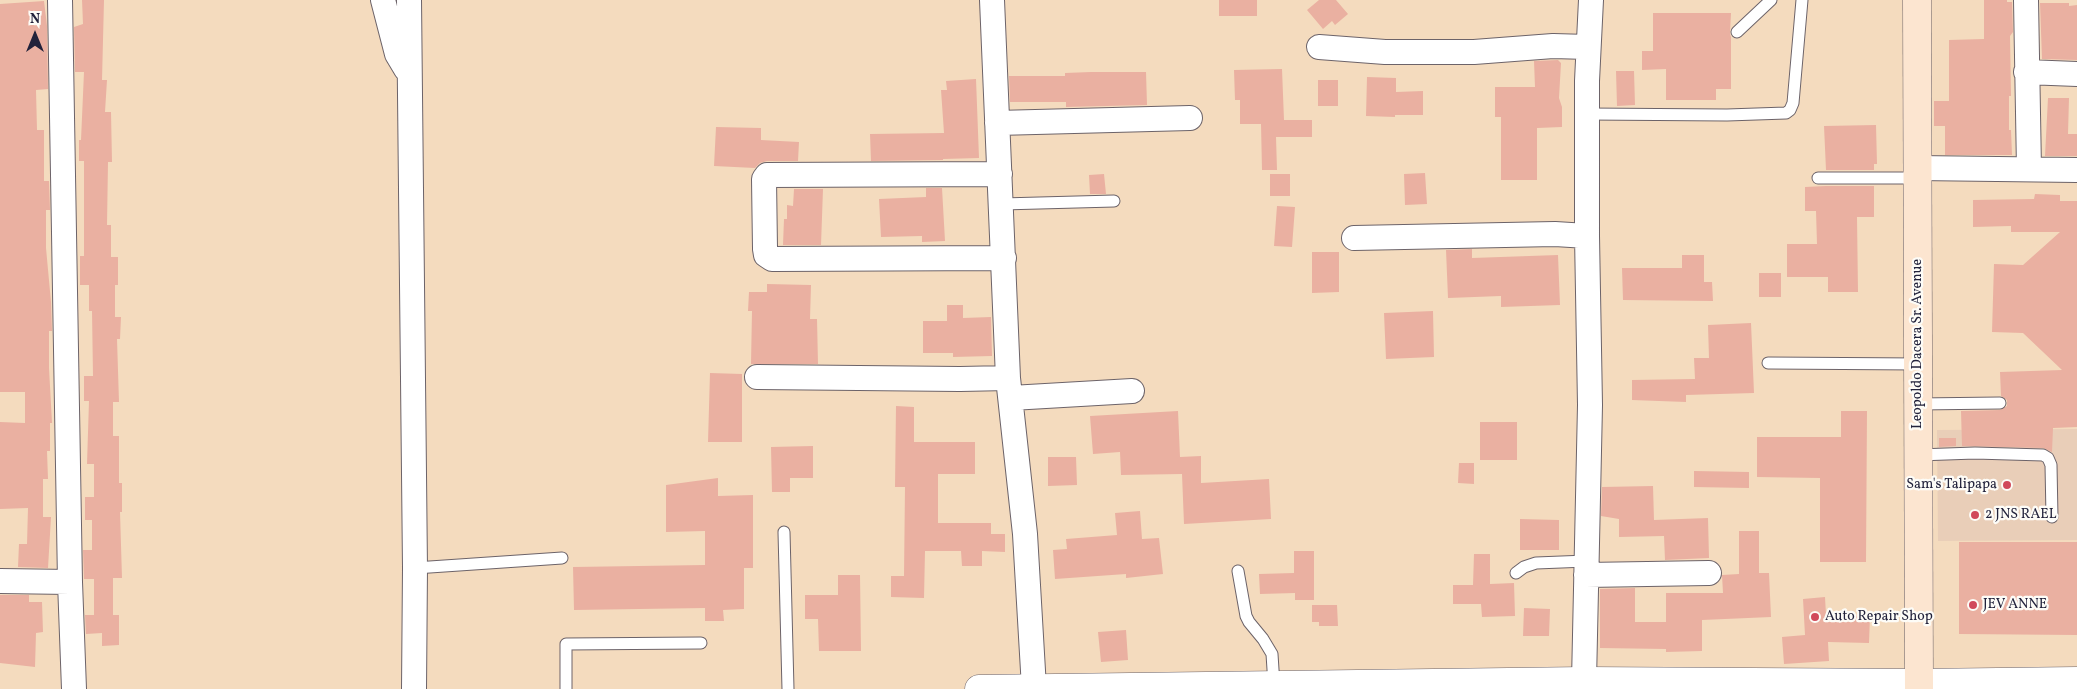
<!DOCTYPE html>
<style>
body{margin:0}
#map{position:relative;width:2077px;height:689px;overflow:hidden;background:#f4dbbe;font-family:Vollkorn,serif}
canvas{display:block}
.north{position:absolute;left:10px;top:10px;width:50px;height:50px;-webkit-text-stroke:4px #fdfcf7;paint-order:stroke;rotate:0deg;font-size:14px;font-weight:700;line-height:20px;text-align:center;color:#22223b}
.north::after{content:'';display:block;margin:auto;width:18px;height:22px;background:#22223b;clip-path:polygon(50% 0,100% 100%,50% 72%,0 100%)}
</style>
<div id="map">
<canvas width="2077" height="689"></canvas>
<div class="north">N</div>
</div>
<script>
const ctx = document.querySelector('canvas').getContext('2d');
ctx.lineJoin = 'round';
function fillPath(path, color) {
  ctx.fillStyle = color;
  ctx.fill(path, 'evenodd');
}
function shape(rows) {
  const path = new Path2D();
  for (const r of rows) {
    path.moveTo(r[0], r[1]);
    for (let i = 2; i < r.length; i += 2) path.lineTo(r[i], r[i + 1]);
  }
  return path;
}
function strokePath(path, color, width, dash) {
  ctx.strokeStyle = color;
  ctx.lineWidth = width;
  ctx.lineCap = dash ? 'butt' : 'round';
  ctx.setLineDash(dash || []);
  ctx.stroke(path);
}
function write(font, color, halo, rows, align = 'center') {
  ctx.font = font + ' Vollkorn,serif';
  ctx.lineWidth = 4.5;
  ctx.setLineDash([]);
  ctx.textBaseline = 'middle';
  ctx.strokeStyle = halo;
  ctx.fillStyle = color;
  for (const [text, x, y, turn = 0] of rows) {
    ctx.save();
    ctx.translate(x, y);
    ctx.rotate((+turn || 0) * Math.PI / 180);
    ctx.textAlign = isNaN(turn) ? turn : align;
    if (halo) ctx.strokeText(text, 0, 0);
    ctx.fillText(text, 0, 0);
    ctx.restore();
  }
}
const built = shape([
 [2077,429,2077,540,1938,541,1937,430]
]);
const building = shape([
 [82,0,104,0,102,80,107,80,105,112,111,112,112,162,108,162,107,225,111,225,111,257,118,257,118,285,115,285,115,317,121,317,120,339,117,339,119,402,113,402,113,436,119,436,119,483,122,483,122,512,120,512,122,578,113,578,113,615,119,615,119,645,102,646,102,633,86,634,85,615,94,615,94,579,84,579,83,550,92,550,92,520,85,520,85,497,94,497,94,464,87,464,89,401,84,401,84,376,93,376,92,311,89,311,89,285,80,285,80,256,84,256,84,161,79,161,79,140,81,140,84,72,75,72,74,27,83,24],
 [1219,0,1257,0,1257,16,1219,16],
 [1319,0,1336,0,1348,14,1335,25,1332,21,1323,29,1307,10],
 [1984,0,2007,0,2007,2,2012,2,2013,32,2010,36,2011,96,2009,96,2009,130,2011,130,2012,155,1945,155,1945,126,1934,126,1934,101,1949,101,1949,40,1984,39],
 [44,1,47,26,48,89,36,90,37,130,44,130,44,181,49,181,50,210,46,210,46,248,51,302,52,331,49,331,49,368,52,423,50,423,50,451,47,451,48,479,43,479,43,517,51,517,48,568,18,567,19,544,27,544,28,508,0,509,0,422,25,423,25,392,0,392,0,4],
 [2040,3,2069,3,2069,6,2077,5,2077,60,2042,59],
 [1653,13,1731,13,1730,33,1731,37,1731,89,1716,89,1716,100,1666,100,1666,69,1642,70,1642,51,1653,51],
 [1558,60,1561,63,1559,98,1562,107,1562,127,1537,128,1537,180,1501,180,1501,117,1495,117,1495,87,1535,87,1534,61],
 [1282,69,1284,120,1312,120,1312,137,1276,137,1277,170,1262,170,1261,124,1240,124,1240,100,1235,100,1234,70],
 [1616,71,1634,71,1635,105,1617,106],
 [1091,72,1146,72,1147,105,1066,107,1066,102,1010,102,1009,76,1065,76,1065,73],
 [1367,77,1396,78,1396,92,1423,91,1423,115,1395,115,1395,117,1366,116],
 [976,79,979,158,943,159,943,160,871,161,870,134,944,133,941,90,947,90,946,81],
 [1318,80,1338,80,1338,106,1318,106],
 [2048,98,2069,98,2068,134,2077,134,2077,156,2045,156],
 [1876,125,1877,164,1874,164,1874,170,1826,170,1824,126],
 [716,127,761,128,761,140,799,142,798,161,767,161,760,163,755,168,714,166],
 [1425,173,1427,204,1405,205,1404,174],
 [1104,174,1106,194,1090,194,1089,175],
 [1270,174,1290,174,1290,196,1270,196],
 [1826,186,1874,186,1874,217,1857,217,1858,292,1828,292,1828,277,1787,277,1787,244,1817,244,1816,211,1805,211,1805,187],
 [926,188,942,188,945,241,922,242,922,236,881,237,879,199,926,197],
 [794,189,823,189,821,245,783,245,784,219,787,219,787,205,793,206],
 [2035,194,2060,195,2060,201,2077,201,2077,427,2053,428,2052,452,2043,448,1962,446,1961,411,2000,410,2007,406,2007,400,2001,396,2000,372,2062,370,2023,333,1992,332,1994,264,2023,265,2060,232,2011,232,2011,226,1973,227,1973,200,2034,199],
 [1277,206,1295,207,1292,247,1274,246],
 [1472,249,1472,258,1558,255,1560,305,1501,307,1501,296,1448,298,1446,250],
 [1312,252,1339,252,1339,292,1312,293],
 [1682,255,1704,255,1704,282,1712,282,1713,301,1623,300,1622,268,1682,268],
 [1759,273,1781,273,1781,297,1759,297],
 [767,284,811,285,810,319,817,319,818,364,751,364,752,311,748,311,749,292,767,292],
 [947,305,963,305,963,318,991,317,992,356,953,357,953,353,923,353,923,321,947,321],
 [1433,311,1434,357,1386,359,1384,313],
 [1751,323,1754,393,1686,395,1686,402,1632,400,1632,380,1695,379,1694,358,1709,358,1708,325],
 [710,373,742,374,742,442,708,442],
 [896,406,914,407,914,442,975,442,975,474,938,474,938,523,991,523,991,534,1005,534,1005,552,982,551,982,566,962,566,961,551,925,551,924,598,891,597,891,576,904,576,905,487,895,487],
 [1178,411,1180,457,1201,456,1201,483,1269,479,1271,519,1184,524,1182,474,1121,475,1120,452,1093,454,1090,416],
 [1841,411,1867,411,1866,562,1820,562,1820,478,1757,477,1757,437,1841,437],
 [1480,422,1517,422,1517,460,1480,460],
 [1939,438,1956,438,1956,446,1939,447],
 [813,446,813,478,790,478,790,492,772,492,771,447],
 [1048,457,1076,457,1077,485,1048,486],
 [1459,463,1474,463,1474,484,1458,483],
 [1694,471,1749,472,1749,488,1694,487],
 [718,478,718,496,753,495,753,568,744,568,744,609,723,610,724,621,705,621,705,608,574,610,573,567,705,565,705,531,666,532,666,485],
 [1653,486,1654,520,1708,518,1709,558,1665,560,1664,536,1619,537,1619,519,1601,516,1602,487],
 [1140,511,1142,539,1159,538,1163,574,1126,578,1126,574,1055,579,1053,550,1067,549,1066,539,1117,535,1115,513],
 [1520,519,1559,520,1559,550,1520,550],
 [1739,531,1759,531,1759,573,1769,573,1771,617,1702,620,1702,651,1666,652,1666,649,1600,648,1600,589,1635,588,1635,622,1666,622,1666,593,1723,593,1722,575,1739,574],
 [1959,542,2077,542,2077,635,1959,634],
 [1294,551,1314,551,1314,600,1295,600,1295,593,1260,594,1259,574,1294,573],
 [1474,554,1490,554,1490,584,1514,583,1515,616,1482,617,1481,604,1453,604,1453,585,1473,585],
 [838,575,860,575,861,651,819,651,818,619,805,619,805,595,838,595],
 [0,595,29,595,29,602,42,602,43,632,36,633,35,667,0,663],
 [1825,597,1826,615,1870,616,1869,643,1828,642,1829,661,1784,664,1782,637,1805,635,1803,599],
 [1312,605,1337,605,1338,626,1319,626,1319,622,1312,622],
 [1524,608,1550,609,1549,636,1523,636],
 [1126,630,1128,660,1101,662,1098,632]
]);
const service = shape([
 [1737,32,1771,0],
 [1587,114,1727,115,1786,113,1790,110,1793,103,1802,0],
 [1818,178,1918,178],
 [1002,204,1114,201],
 [1768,363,1918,364],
 [1918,404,2000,403],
 [1918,455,1975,453,2043,455,2048,458,2051,465,2052,517],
 [784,532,788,689],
 [415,568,562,558],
 [1238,571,1246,616,1249,622,1263,639,1272,654,1274,685],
 [1516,573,1524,567,1536,563,1587,561],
 [566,689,566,644,701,643]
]);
const minor = shape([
 [60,0,70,582,74,689],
 [383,0,397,54,406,69],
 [409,0,415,568,414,689],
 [992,0,1008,378,1025,534,1034,688],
 [2026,0,2029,169],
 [1319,47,1385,52,1474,52,1553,46,1588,47],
 [2026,72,2077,74],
 [997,123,1190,118],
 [1917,168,2077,170],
 [1000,174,767,175,764,179,765,249,766,255,772,259,1004,258],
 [1354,238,1555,234,1587,236],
 [757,377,960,379,1008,378],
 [1011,398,1132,391],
 [1586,575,1709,573],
 [0,581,70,582],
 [1584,681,1590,405,1587,236,1587,81,1591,0]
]);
const tertiary = shape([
 [979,689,1584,681,1919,683,2077,681]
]);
const secondary = shape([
 [1917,0,1919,689]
]);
const markers = [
 [2007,485,5,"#d1495b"],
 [1975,515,5,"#d1495b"],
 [1973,605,5,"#d1495b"],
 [1815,617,5,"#d1495b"]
];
const streetNames = [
 ["Leopoldo Dacera Sr. Avenue",1918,344,-90]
];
const poiNames = [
 ["Sam's Talipapa",1997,485,"right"],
 ["2 JNS RAEL",1985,515],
 ["JEV ANNE",1983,605],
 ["Auto Repair Shop",1825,617]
];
fillPath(built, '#e9ceb8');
fillPath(building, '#eab0a1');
strokePath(service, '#6c6369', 13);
strokePath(minor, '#6c6369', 26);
strokePath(tertiary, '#6c6369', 29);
strokePath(secondary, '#6c6369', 29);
strokePath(service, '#fff', 11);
strokePath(minor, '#fff', 24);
strokePath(tertiary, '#fff', 28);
strokePath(secondary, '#fce5d0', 28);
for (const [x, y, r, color] of markers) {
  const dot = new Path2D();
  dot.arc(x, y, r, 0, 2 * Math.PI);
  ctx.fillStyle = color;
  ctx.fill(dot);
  strokePath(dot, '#fdfcf7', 2);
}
write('14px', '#22223b', '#fdfcf7', streetNames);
write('14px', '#22223b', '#fdfcf7', poiNames, 'left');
</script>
